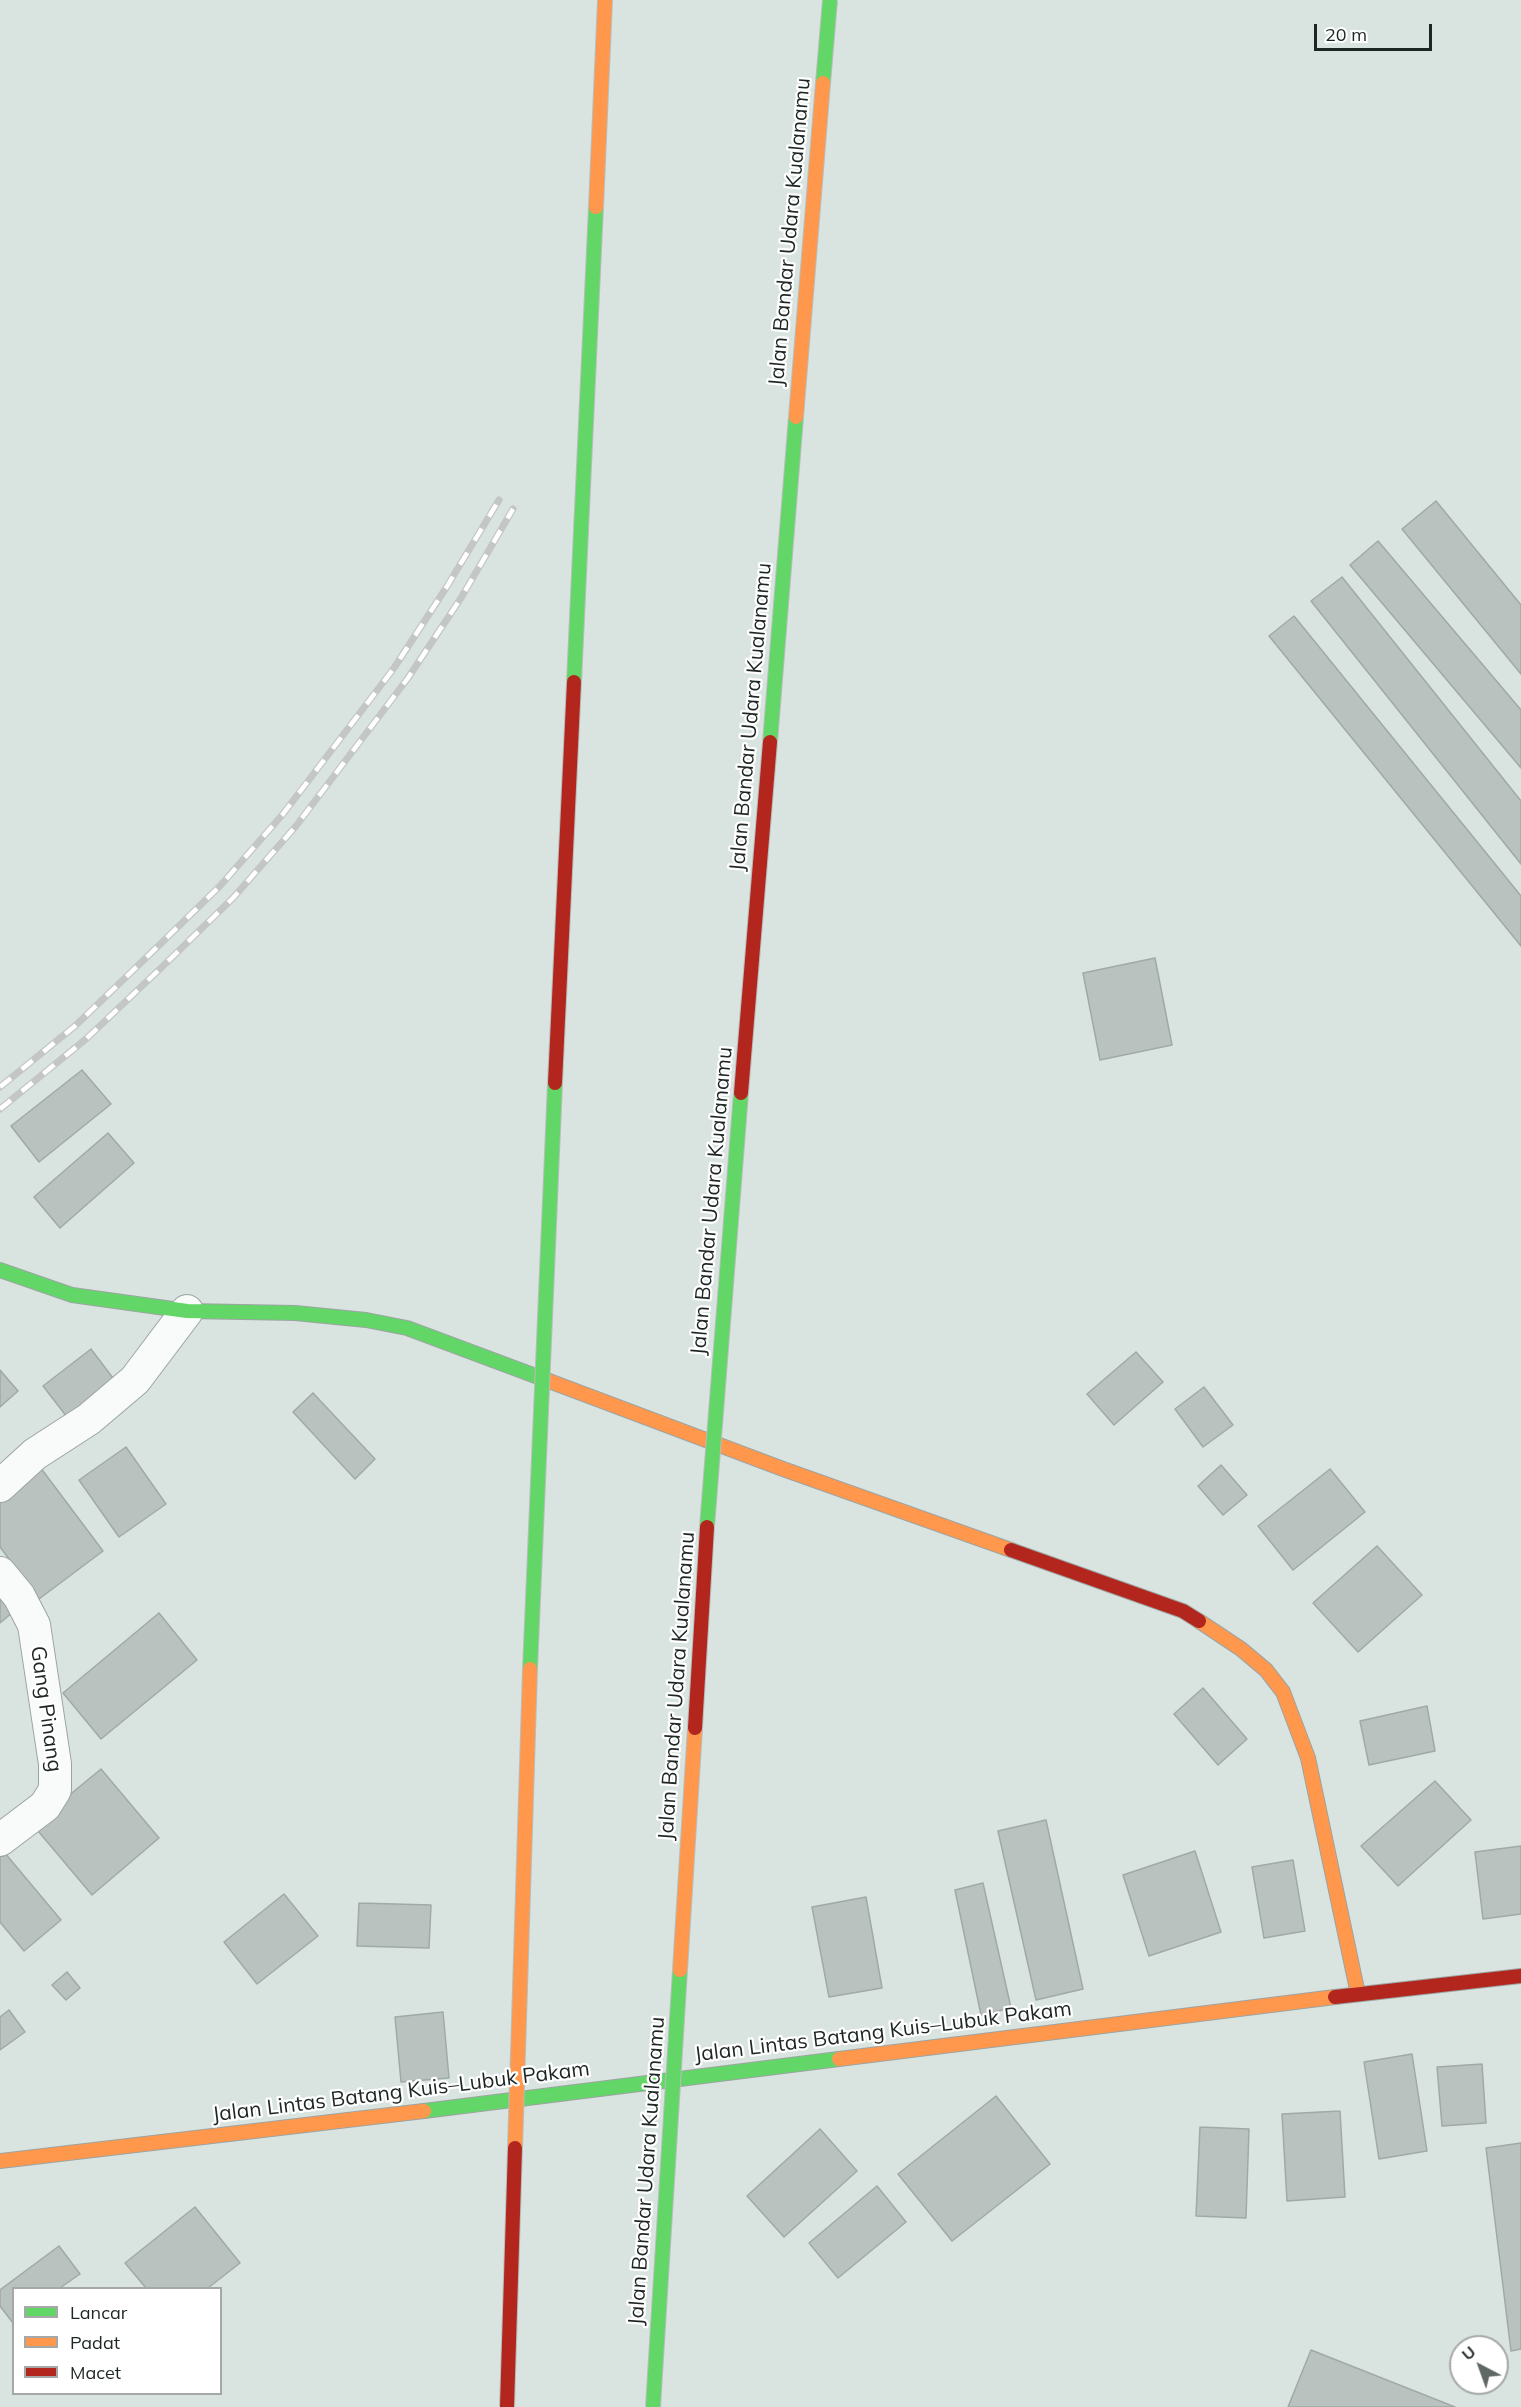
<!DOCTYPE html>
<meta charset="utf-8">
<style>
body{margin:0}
#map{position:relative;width:1521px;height:2407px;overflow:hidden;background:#d9e4e1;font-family:Mulish,sans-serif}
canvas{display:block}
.legend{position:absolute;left:12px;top:2287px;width:210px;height:108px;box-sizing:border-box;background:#fff;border:2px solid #a5a8a7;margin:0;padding:8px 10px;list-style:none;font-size:18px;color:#1e2624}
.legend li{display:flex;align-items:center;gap:12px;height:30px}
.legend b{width:30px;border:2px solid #a5a8a7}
.north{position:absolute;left:1449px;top:2335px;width:60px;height:60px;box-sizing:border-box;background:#fff;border:2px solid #a5a8a7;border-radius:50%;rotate:319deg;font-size:16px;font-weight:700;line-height:24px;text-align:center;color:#1e2624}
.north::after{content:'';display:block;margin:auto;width:21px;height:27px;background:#5f6866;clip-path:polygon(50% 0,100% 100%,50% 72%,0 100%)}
.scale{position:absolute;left:1314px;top:24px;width:118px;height:27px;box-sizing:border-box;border:3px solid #1e2624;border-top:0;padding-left:8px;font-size:18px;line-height:21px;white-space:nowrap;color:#1e2624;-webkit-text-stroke:4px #fff;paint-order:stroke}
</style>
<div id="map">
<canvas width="1521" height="2407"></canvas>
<ul class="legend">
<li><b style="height:8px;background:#63d668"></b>Lancar</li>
<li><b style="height:8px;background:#ff974d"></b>Padat</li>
<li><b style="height:8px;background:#b3261e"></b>Macet</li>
</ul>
<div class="north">U</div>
<div class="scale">20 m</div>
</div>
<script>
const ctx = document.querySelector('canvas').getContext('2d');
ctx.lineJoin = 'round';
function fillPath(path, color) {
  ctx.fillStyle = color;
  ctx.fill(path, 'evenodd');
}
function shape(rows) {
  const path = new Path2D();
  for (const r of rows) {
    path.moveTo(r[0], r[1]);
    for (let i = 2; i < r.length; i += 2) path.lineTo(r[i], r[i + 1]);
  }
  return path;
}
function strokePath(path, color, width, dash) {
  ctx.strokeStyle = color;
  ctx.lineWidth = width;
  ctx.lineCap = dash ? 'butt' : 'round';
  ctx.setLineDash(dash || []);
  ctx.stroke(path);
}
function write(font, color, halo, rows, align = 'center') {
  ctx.font = font + ' Mulish,sans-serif';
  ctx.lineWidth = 4.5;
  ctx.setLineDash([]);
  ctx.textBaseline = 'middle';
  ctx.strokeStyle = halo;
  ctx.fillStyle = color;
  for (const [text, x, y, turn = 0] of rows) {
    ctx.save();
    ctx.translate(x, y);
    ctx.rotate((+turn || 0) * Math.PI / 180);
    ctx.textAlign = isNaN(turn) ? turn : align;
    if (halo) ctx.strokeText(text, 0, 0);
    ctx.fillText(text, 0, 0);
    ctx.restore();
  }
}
const building = shape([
 [1436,501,1521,605,1521,674,1402,529,1436,501],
 [1378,541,1521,710,1521,768,1350,565,1378,541],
 [1342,577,1521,801,1521,864,1311,601,1342,577],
 [1294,616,1521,896,1521,946,1269,636,1294,616],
 [1155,958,1172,1045,1100,1060,1083,973,1155,958],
 [82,1070,111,1104,39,1162,11,1126,82,1070],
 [108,1133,134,1163,60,1228,34,1197,108,1133],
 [91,1349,122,1390,74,1426,43,1386,91,1349],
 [1136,1352,1163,1382,1114,1425,1087,1394,1136,1352],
 [0,1370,18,1391,0,1407,0,1370],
 [1204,1387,1233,1425,1203,1447,1175,1409,1204,1387],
 [313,1393,375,1459,355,1479,293,1412,313,1393],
 [126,1447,166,1504,119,1537,79,1480,126,1447],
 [1221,1465,1247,1495,1223,1515,1198,1486,1221,1465],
 [40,1467,103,1551,39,1599,0,1547,0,1497,40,1467],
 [1330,1469,1365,1512,1293,1570,1258,1526,1330,1469],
 [1377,1546,1422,1595,1358,1652,1313,1603,1377,1546],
 [0,1582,20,1606,0,1623,0,1582],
 [159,1613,197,1660,101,1739,63,1693,159,1613],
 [1203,1688,1247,1739,1218,1765,1174,1714,1203,1688],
 [1427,1706,1435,1751,1369,1765,1360,1721,1427,1706],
 [101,1769,159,1838,92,1895,33,1825,101,1769],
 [1435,1781,1471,1820,1398,1886,1361,1846,1435,1781],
 [1046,1820,1083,1989,1036,2000,998,1831,1046,1820],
 [1521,1846,1521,1914,1483,1919,1475,1852,1521,1846],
 [1195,1851,1221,1932,1149,1956,1123,1875,1195,1851],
 [4,1852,61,1920,24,1951,0,1922,0,1855,4,1852],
 [1293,1860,1305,1931,1264,1938,1252,1867,1293,1860],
 [983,1883,1011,2008,981,2015,955,1890,983,1883],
 [284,1894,318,1936,257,1984,224,1942,284,1894],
 [866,1897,882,1988,829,1997,812,1907,866,1897],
 [359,1903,431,1905,429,1948,357,1946,359,1903],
 [67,1972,80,1988,66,2000,52,1985,67,1972],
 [9,2010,25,2032,0,2050,0,2017,9,2010],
 [443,2012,449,2078,401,2082,395,2017,443,2012],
 [1412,2054,1427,2151,1379,2159,1364,2062,1412,2054],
 [1482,2064,1486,2123,1442,2126,1437,2067,1482,2064],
 [996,2096,1050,2164,952,2241,898,2174,996,2096],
 [1340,2111,1345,2197,1287,2201,1282,2114,1340,2111],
 [1200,2127,1249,2129,1246,2218,1196,2216,1200,2127],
 [820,2129,857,2171,784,2237,747,2196,820,2129],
 [1521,2143,1521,2349,1511,2351,1486,2148,1521,2143],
 [877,2186,906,2222,838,2278,809,2243,877,2186],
 [195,2207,240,2263,208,2288,146,2288,125,2263,195,2207],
 [59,2246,80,2274,60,2288,14,2288,13,2323,0,2306,0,2290,59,2246],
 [1311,2350,1455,2407,1288,2407,1311,2350]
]);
const street = shape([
 [0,1486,35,1454,89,1419,135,1380,187,1311],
 [0,1573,19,1596,34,1625,55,1764,55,1790,45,1806,0,1840]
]);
const fast = shape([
 [0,1270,72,1295,187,1311,295,1313,366,1320,407,1328,549,1381],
 [424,2111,839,2059]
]);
const slow = shape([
 [549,1381,783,1469,1011,1550],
 [1199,1621,1241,1649,1266,1670,1283,1692,1308,1758,1358,1994],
 [839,2059,1335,1997],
 [0,2161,424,2111]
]);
const jam = shape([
 [1011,1550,1183,1611,1199,1621],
 [1335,1997,1521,1976]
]);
const rail = shape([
 [0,1087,75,1026,150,954,220,886,283,814,394,668,446,588,499,500],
 [0,1109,86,1039,162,967,233,898,296,826,408,678,461,598,513,509]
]);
const fastBridge = shape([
 [823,83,830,0],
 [574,682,596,207],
 [770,742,796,417],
 [707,1527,741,1093],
 [530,1669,555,1083],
 [653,2407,680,1970]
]);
const slowBridge = shape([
 [596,207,605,0],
 [796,417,823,83],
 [680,1970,695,1728],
 [515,2148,530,1669]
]);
const jamBridge = shape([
 [555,1083,574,682],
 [741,1093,770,742],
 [695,1728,707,1527],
 [507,2407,515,2148]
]);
const streetNames = [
 ["Jalan Bandar Udara Kualanamu",790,232,-85],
 ["Jalan Bandar Udara Kualanamu",751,717,-85],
 ["Jalan Bandar Udara Kualanamu",712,1201,-85],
 ["Jalan Bandar Udara Kualanamu",677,1686,-86],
 ["Gang Pinang",46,1709,82],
 ["Jalan Lintas Batang Kuis–Lubuk Pakam",883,2032,-7],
 ["Jalan Lintas Batang Kuis–Lubuk Pakam",401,2092,-7],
 ["Jalan Bandar Udara Kualanamu",647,2171,-86]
];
fillPath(building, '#bac2bf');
strokePath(building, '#a1a9a6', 1.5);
strokePath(street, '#9ca4a2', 34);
strokePath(fast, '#9ca4a2', 16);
strokePath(slow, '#9ca4a2', 16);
strokePath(jam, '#9ca4a2', 16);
strokePath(street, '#f9fbfa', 32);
strokePath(fast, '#63d668', 14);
strokePath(slow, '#ff974d', 14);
strokePath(jam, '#b3261e', 14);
strokePath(rail, '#c3c6c5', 7);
strokePath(rail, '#fff', 4.5, [14]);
strokePath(fastBridge, '#b8bebc', 16, []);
strokePath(slowBridge, '#b8bebc', 16, []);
strokePath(jamBridge, '#b8bebc', 16, []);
strokePath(fastBridge, '#63d668', 14);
strokePath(slowBridge, '#ff974d', 14);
strokePath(jamBridge, '#b3261e', 14);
write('21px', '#1e2624', '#fff', streetNames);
</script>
